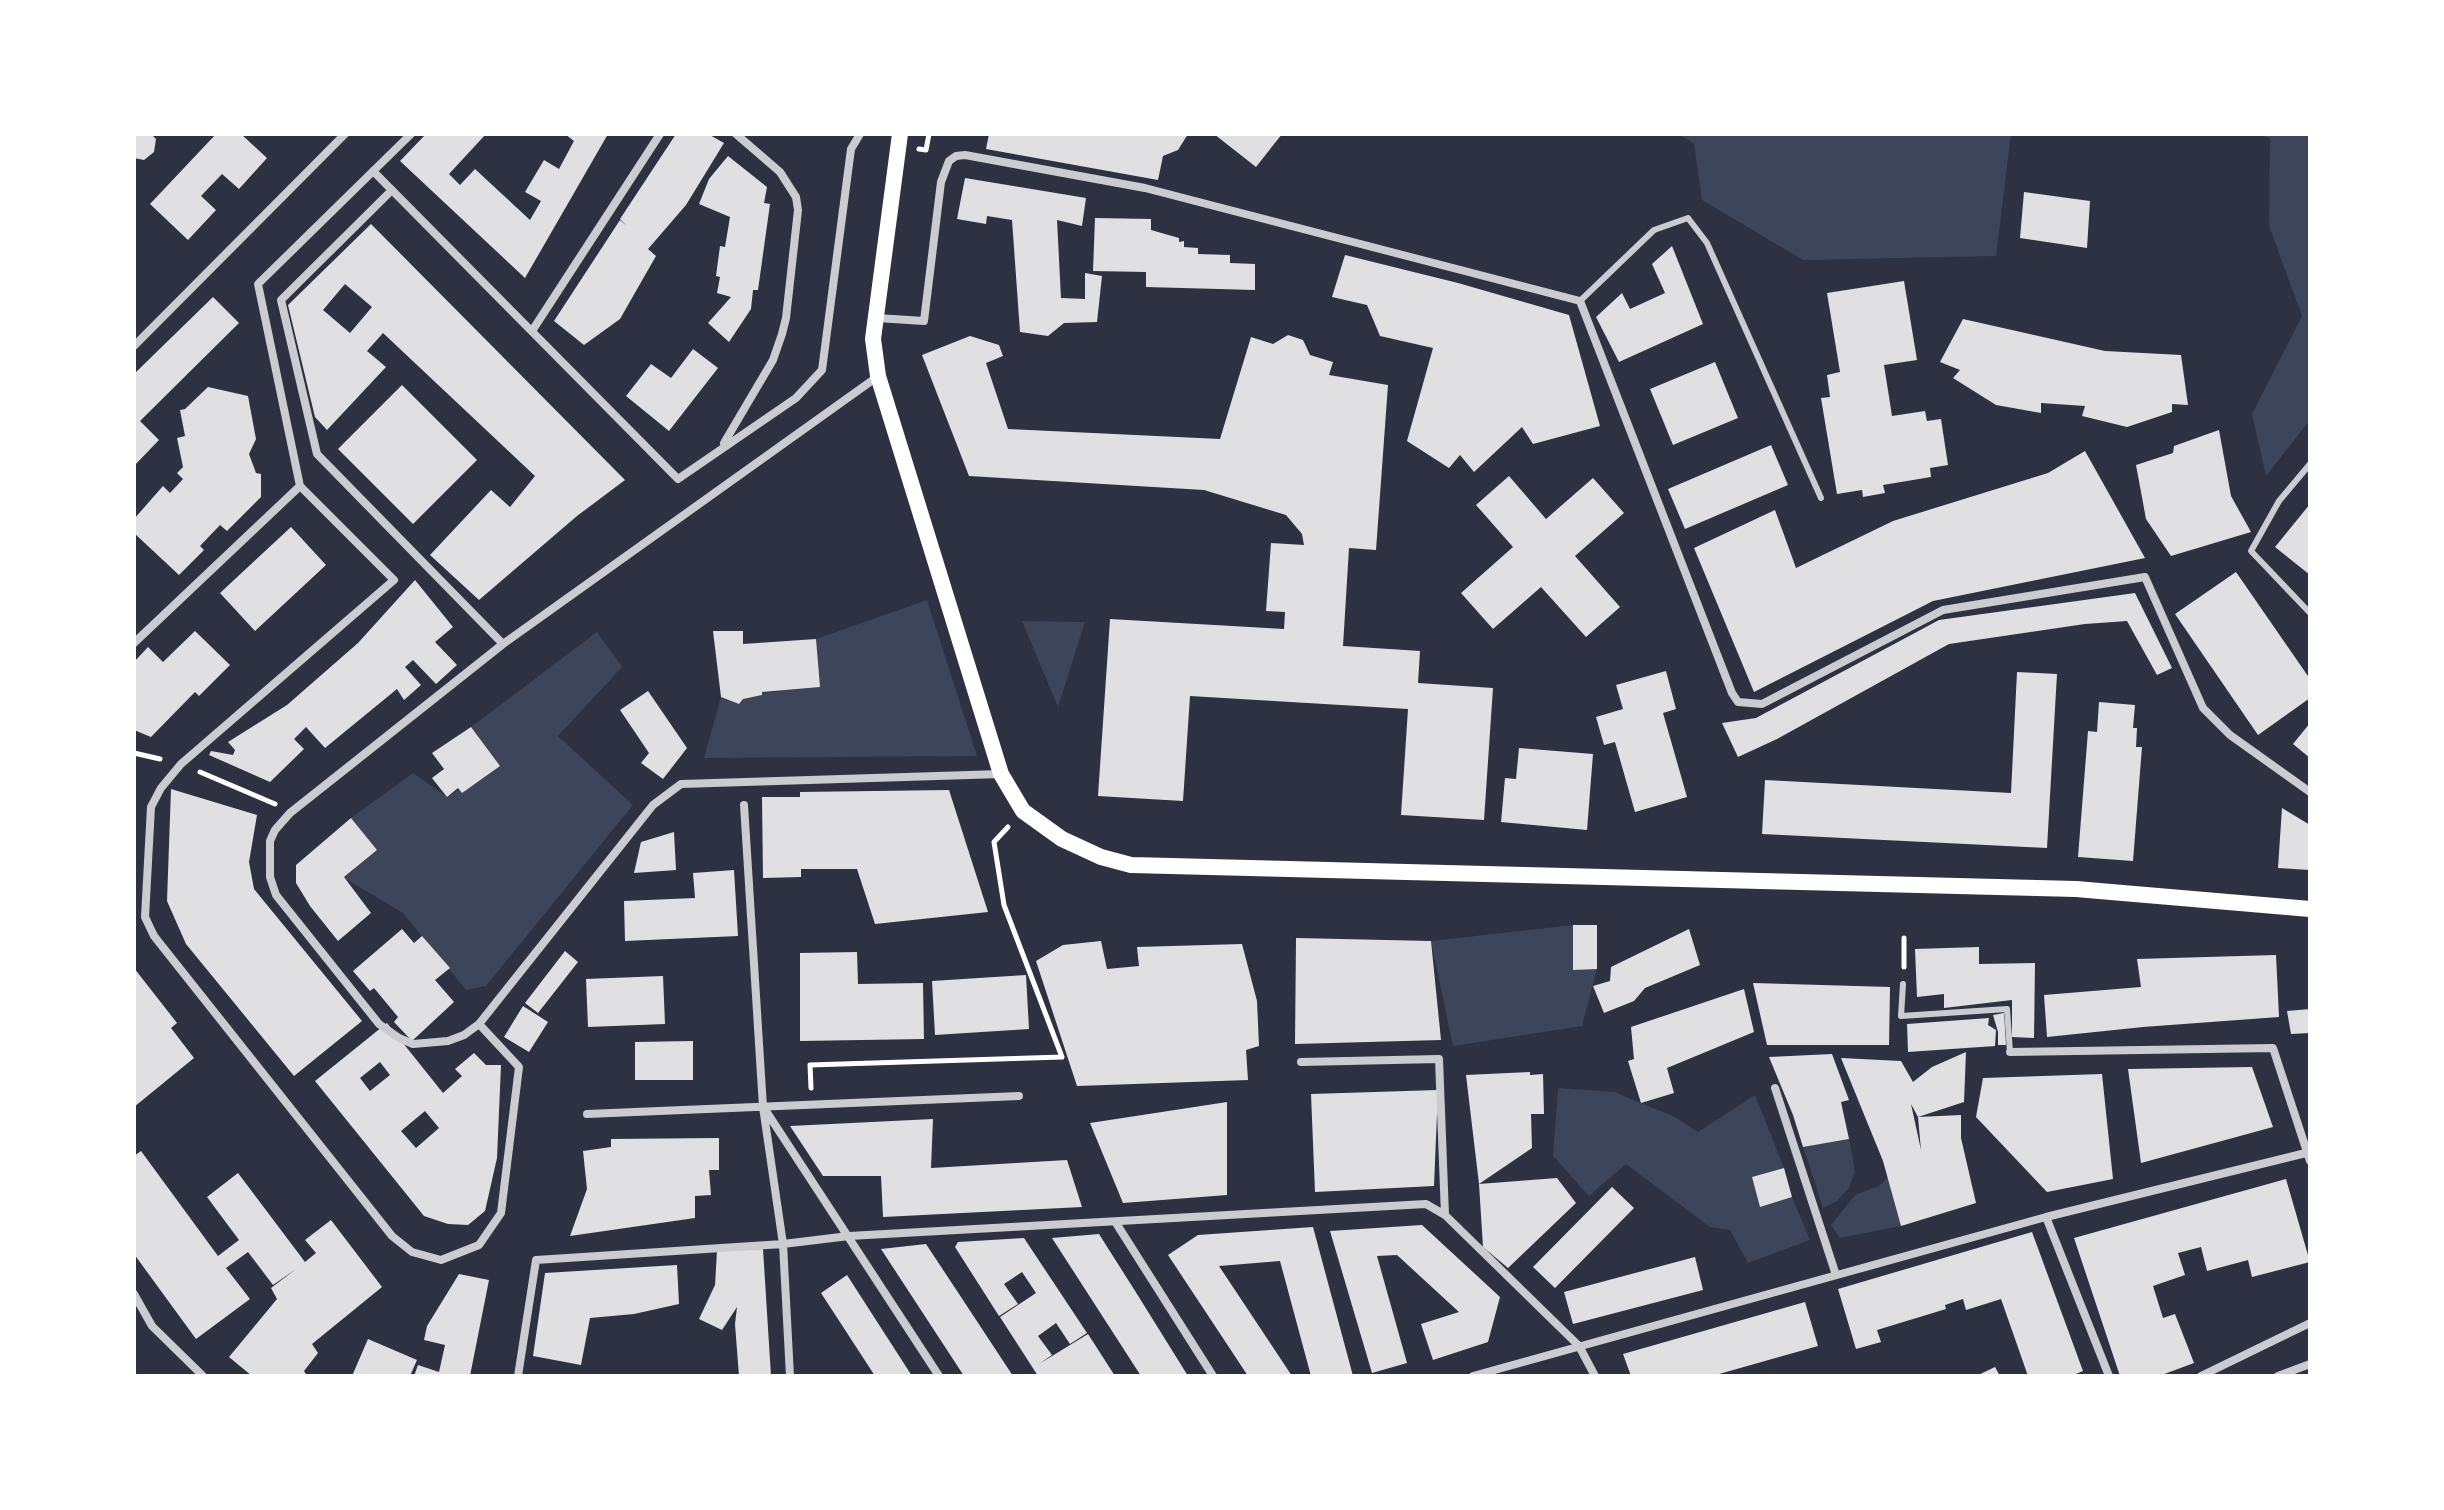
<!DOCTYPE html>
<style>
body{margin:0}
#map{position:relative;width:2444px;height:1510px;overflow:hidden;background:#2d3142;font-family:Signika,sans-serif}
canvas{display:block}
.frame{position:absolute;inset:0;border:136px solid #fff;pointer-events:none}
</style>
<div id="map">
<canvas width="2444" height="1510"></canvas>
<div class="frame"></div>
</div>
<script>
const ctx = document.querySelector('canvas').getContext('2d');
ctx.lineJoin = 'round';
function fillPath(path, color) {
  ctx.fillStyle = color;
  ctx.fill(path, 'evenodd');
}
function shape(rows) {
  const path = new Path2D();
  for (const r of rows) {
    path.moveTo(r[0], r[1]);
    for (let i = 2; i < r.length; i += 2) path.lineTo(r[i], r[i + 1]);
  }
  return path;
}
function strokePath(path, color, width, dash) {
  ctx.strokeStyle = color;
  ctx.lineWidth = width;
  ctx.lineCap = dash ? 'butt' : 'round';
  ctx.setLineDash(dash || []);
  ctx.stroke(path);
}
const green = shape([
 [1679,134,2011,134,1996,256,1803,260,1702,200,1694,144],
 [2256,134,2310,134,2310,420,2266,476,2252,414,2302,316,2269,226,2270,138],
 [927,600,977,756,704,758,721,697,819,687,816,639],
 [1022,621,1085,622,1058,707],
 [597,632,622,667,558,736,633,805,486,986,466,990,403,913,344,878,377,850,351,818,413,773,447,797,499,766,471,727],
 [1573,925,1573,969,1597,969,1582,1026,1453,1046,1431,941],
 [1558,1088,1614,1092,1675,1117,1698,1132,1755,1095,1784,1168,1752,1177,1760,1206,1792,1197,1810,1240,1748,1263,1730,1230,1710,1227,1626,1164,1589,1196,1553,1156],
 [1849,1139,1855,1171,1849,1188,1837,1201,1823,1208,1803,1147],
 [1888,1177,1901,1226,1840,1238,1831,1225,1855,1195,1879,1186]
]);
const building = shape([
 [134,134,151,134,156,139,154,152,144,160,134,158],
 [216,134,241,134,267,158,239,189,222,174,201,196,216,210,188,240,150,204],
 [426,134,486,134,449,174,460,185,475,169,530,220,541,201,525,192,544,160,559,169,574,141,565,134,608,134,525,278,400,161],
 [676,134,708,134,724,143,686,205,648,249,656,256,620,319,584,345,554,321,620,220,627,226,620,219],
 [989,134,1188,134,1178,150,1163,156,1158,180,986,149],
 [1214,134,1282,134,1256,167],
 [728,156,767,187,764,203,770,204,758,290,753,290,751,309,729,342,708,323,731,297,717,293,720,277,716,276,720,246,725,247,730,217,699,204,709,179],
 [965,178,1086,198,1082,226,1057,220,1061,298,1085,299,1085,273,1102,276,1097,322,1064,323,1048,336,1020,332,1012,220,987,216,986,224,957,219],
 [2024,192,2090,201,2087,248,2020,238],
 [1095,218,1151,219,1151,230,1179,238,1179,242,1184,241,1184,247,1198,248,1198,254,1230,255,1230,263,1255,264,1255,290,1146,287,1146,272,1093,271],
 [371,224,625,480,577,516,479,600,430,555,491,490,510,507,535,476,383,333,367,351,386,367,327,430,315,417,288,305],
 [345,284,372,307,350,333,323,310],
 [1672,246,1703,324,1619,362,1596,317,1622,293,1630,309,1665,293,1652,264],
 [1345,255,1458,283,1569,315,1600,426,1533,444,1522,427,1474,472,1460,455,1449,468,1407,441,1433,348,1380,336,1367,305,1332,297],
 [1904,281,1917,360,1884,365,1892,416,1925,411,1927,421,1941,419,1948,465,1930,468,1931,477,1883,485,1885,493,1863,497,1862,490,1837,494,1821,398,1830,397,1827,375,1840,372,1827,293],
 [213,297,239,323,140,421,159,440,134,466,134,374],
 [1963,319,2105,351,2181,355,2188,405,2172,404,2172,412,2127,427,2082,416,2085,406,2041,403,2041,413,1996,405,1953,378,1960,370,1940,362],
 [1288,335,1303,340,1310,355,1333,362,1329,375,1388,385,1376,550,1349,548,1343,646,1420,651,1418,683,1493,688,1484,820,1401,815,1408,709,1190,696,1183,801,1098,796,1110,619,1284,629,1285,612,1266,611,1271,543,1304,545,1302,534,1286,515,1204,490,969,476,922,355,970,336,999,345,1003,356,986,363,1008,429,1220,439,1251,337,1273,344],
 [693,349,718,368,669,431,626,396,651,364,671,378],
 [1715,362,1738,418,1673,445,1650,389],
 [402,385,477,460,413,524,338,449],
 [208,387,248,396,256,439,249,454,256,473,261,474,261,497,227,531,220,525,200,546,204,550,179,575,134,533,134,519,163,486,170,493,183,479,177,473,183,467,177,438,185,436,180,410,185,409],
 [2219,430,2231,496,2251,532,2171,556,2146,519,2136,465,2173,453,2174,446],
 [1771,445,1788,485,1685,529,1668,489],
 [2085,451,2145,558,1933,601,1754,692,1694,548,1775,510,1796,568,1893,521,2048,473],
 [1509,476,1546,519,1593,478,1624,513,1575,556,1620,607,1586,637,1541,587,1493,629,1461,593,1513,547,1476,505],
 [2310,504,2310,575,2275,547],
 [291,527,326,565,255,631,220,593],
 [2236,572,2310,679,2310,698,2258,735,2175,614],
 [415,580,453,627,435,642,457,665,436,684,413,660,405,667,421,685,404,700,397,689,325,748,306,727,294,739,304,749,270,782,209,755,211,751,233,755,235,750,228,742,287,705,302,723,287,705,358,643],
 [2135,593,2172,668,2157,675,2127,621,2085,624,1949,644,1777,739,1738,757,1722,723,1756,718,1939,620],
 [195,631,230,665,199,696,195,692,151,737,134,730,134,662,148,647,163,662],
 [713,631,743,631,743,644,816,639,820,687,762,692,762,695,743,699,739,704,721,697],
 [1666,671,1676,709,1663,713,1687,797,1635,812,1615,742,1604,745,1596,717,1623,709,1616,685],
 [2017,672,2057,674,2047,848,1762,834,1765,780,2011,793],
 [648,691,687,748,663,779,641,763,649,753,620,710],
 [2099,702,2135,705,2133,728,2137,728,2136,747,2142,747,2133,861,2078,857,2088,731,2097,732],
 [2310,723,2310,758,2293,744],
 [471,727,500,766,462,793,458,788,447,797,432,778,444,769,432,753],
 [1519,748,1593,754,1587,830,1501,822,1505,778,1516,779],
 [171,789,257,815,249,862,254,889,362,1021,294,1076,186,944,167,901],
 [949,790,988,912,875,924,857,869,801,869,801,877,763,878,762,797,800,797,800,792],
 [2282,808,2310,825,2310,870,2278,868],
 [351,818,377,850,344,877,371,913,338,941,310,906,296,883,296,865],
 [674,832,676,870,634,873,641,842],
 [734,870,738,936,625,941,624,901,695,898,693,873],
 [1573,925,1597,925,1597,969,1573,970],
 [402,929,414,943,422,936,450,968,435,980,454,1002,412,1041,394,1022,398,1017,374,988,370,991,353,971],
 [1689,929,1700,965,1645,988,1634,1001,1604,1013,1593,986,1610,981,1611,967],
 [1296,938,1431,941,1441,1040,1295,1044],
 [1101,941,1107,969,1139,966,1137,947,1242,944,1257,1001,1259,1046,1246,1050,1248,1080,1077,1086,1036,961,1063,945],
 [1979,947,1979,964,2035,963,2034,1038,2012,1037,2012,1000,1944,1008,1944,994,1917,997,1915,949],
 [565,951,578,962,538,1013,525,1003],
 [857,952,858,984,923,983,924,1039,800,1041,800,953],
 [2276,955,2279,1017,2143,1027,2047,1037,2044,995,2141,987,2137,959],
 [134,968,177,1023,171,1028,194,1058,134,1107],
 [1026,975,1029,1029,935,1035,932,981],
 [663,976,665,1024,588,1027,586,979],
 [1753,983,1890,987,1889,1045,1767,1045],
 [1744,989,1754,1032,1667,1068,1674,1093,1641,1103,1628,1061,1634,1059,1631,1027],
 [523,1006,548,1022,529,1052,504,1037],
 [2310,1009,2310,1033,2291,1034,2287,1011],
 [2004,1013,2006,1045,1998,1045,1998,1032,1993,1015],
 [1989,1018,1988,1025,1996,1030,1995,1046,1908,1052,1907,1024],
 [387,1023,443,1093,462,1076,455,1069,474,1053,486,1065,501,1065,497,1158,485,1211,468,1225,448,1224,424,1216,315,1081],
 [380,1062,390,1075,370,1091,360,1078],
 [425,1111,439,1128,416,1148,401,1131],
 [693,1041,693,1080,635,1080,635,1042],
 [1966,1052,1964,1102,1918,1117,1961,1115,1961,1138,1976,1203,1901,1226,1883,1161,1841,1058,1901,1061,1913,1082,1932,1067],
 [1911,1104,1918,1117,1921,1150],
 [1832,1054,1849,1100,1841,1102,1849,1139,1803,1147,1793,1115,1769,1057],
 [2252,1067,2273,1127,2141,1163,2128,1069],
 [1530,1072,1530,1075,1543,1074,1544,1114,1531,1114,1532,1148,1479,1184,1557,1178,1576,1203,1508,1268,1483,1247,1479,1184,1466,1075],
 [2102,1074,2113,1179,2047,1192,1976,1117,1983,1078],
 [1438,1090,1434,1186,1315,1192,1311,1094],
 [1227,1102,1227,1195,1123,1203,1090,1123],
 [933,1119,931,1168,1067,1160,1082,1207,883,1217,881,1176,823,1176,790,1126],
 [719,1138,719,1170,709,1170,711,1195,695,1196,695,1218,570,1236,587,1189,583,1151,611,1147,611,1139],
 [141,1151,218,1256,239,1240,207,1197,238,1173,305,1262,316,1253,305,1240,331,1220,382,1287,312,1344,318,1353,304,1371,307,1376,252,1376,229,1357,277,1299,271,1288,296,1269,273,1285,248,1252,226,1268,250,1299,196,1339,134,1254,134,1156],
 [1784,1168,1792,1197,1760,1207,1752,1177],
 [2286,1179,2310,1262,2252,1277,2248,1260,2207,1271,2201,1247,2178,1253,2185,1275,2153,1286,2163,1318,2175,1314,2194,1363,2159,1376,2120,1376,2074,1238],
 [1612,1187,1634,1208,1555,1288,1533,1267],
 [1422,1225,1500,1297,1488,1342,1433,1360,1421,1324,1459,1312,1397,1255,1377,1256,1407,1363,1372,1373,1330,1231],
 [1313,1227,1353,1376,1311,1376,1280,1261,1219,1266,1292,1376,1248,1376,1168,1255,1198,1235],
 [2032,1232,2083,1371,2071,1376,2028,1376,2001,1299,1966,1310,1963,1299,1945,1305,1946,1309,1877,1330,1881,1342,1856,1349,1838,1289],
 [1099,1234,1137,1294,1188,1376,1141,1376,1052,1238],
 [1024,1238,1087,1333,1070,1344,1056,1323,1038,1336,1052,1355,1039,1364,1088,1334,1115,1376,1038,1376,1000,1317,1036,1293,1022,1272,1004,1284,1018,1304,999,1316,955,1247,958,1242],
 [926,1244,961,1297,1013,1376,964,1376,881,1249],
 [763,1249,771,1376,739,1376,735,1324,737,1307,722,1330,699,1319,715,1285,717,1251],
 [1695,1257,1703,1290,1573,1324,1564,1292],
 [677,1265,679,1304,634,1314,590,1318,581,1365,533,1356,545,1273],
 [459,1274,489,1280,470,1376,414,1376,418,1365,439,1372,445,1345,424,1340,427,1326],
 [847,1275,912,1376,875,1376,821,1293],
 [1805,1302,1818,1346,1712,1376,1631,1376,1623,1354],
 [368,1339,417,1360,410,1376,352,1376],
 [1995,1367,2000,1376,1976,1376]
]);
const path = shape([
 [919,149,926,150,929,134],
 [134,753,160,759],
 [200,772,275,804],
 [1904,967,1904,938],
 [811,1088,810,1065,1062,1057,1004,905,994,842,1008,827]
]);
const service = shape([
 [1580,301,1654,230,1688,218,1707,243,1821,498],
 [2310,464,2279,501,2251,551,2310,613],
 [1903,984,1901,1016,2007,1009,2010,1052]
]);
const minor = shape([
 [373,171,678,479,796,398,822,370,851,149,860,134],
 [392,190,281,300,317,454,503,644],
 [877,318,924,321,941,182,949,161,956,156,965,155,1145,188,1580,301,1732,693,1738,702,1762,704,1943,610,2145,577,2203,708,2230,735,2310,792],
 [532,331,660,134],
 [134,346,345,134],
 [877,377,503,644,290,813,275,830,270,841,270,877,276,895,379,1024,399,1038,413,1044,448,1041,464,1035,479,1024,653,805,681,784,1001,774],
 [724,443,773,360,782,334,786,318,798,210,796,197,780,172,736,134],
 [300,486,258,284,411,134],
 [134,643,300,486,394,580,181,764,161,788,151,807,145,917,154,936,392,1236,412,1252,441,1260,479,1245,501,1213,519,1067,479,1024],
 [744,805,763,1107,783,1244,790,1376],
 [2010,1052,2273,1048,2310,1161],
 [1301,1062,1439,1059,1445,1215],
 [1775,1088,1836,1275],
 [766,1111,939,1376],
 [587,1114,1019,1096],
 [2046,1217,2109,1376],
 [1116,1223,1213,1376],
 [134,1294,152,1326,203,1376],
 [518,1376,536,1260,783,1244,849,1236,1426,1204,1445,1215,1579,1346,1595,1376],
 [1473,1376,2046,1217,2310,1152],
 [2201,1376,2310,1323],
 [2278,1376,2310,1364]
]);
const secondary = shape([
 [900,134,873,339,878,376,1001,774,1023,811,1062,839,1101,857,1131,865,2076,889,2310,909]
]);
fillPath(green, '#3c4559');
fillPath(building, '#e0e0e3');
strokePath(path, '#fff', 5);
strokePath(service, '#caccd0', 6);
strokePath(minor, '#caccd0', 8);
strokePath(secondary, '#fff', 16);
</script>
